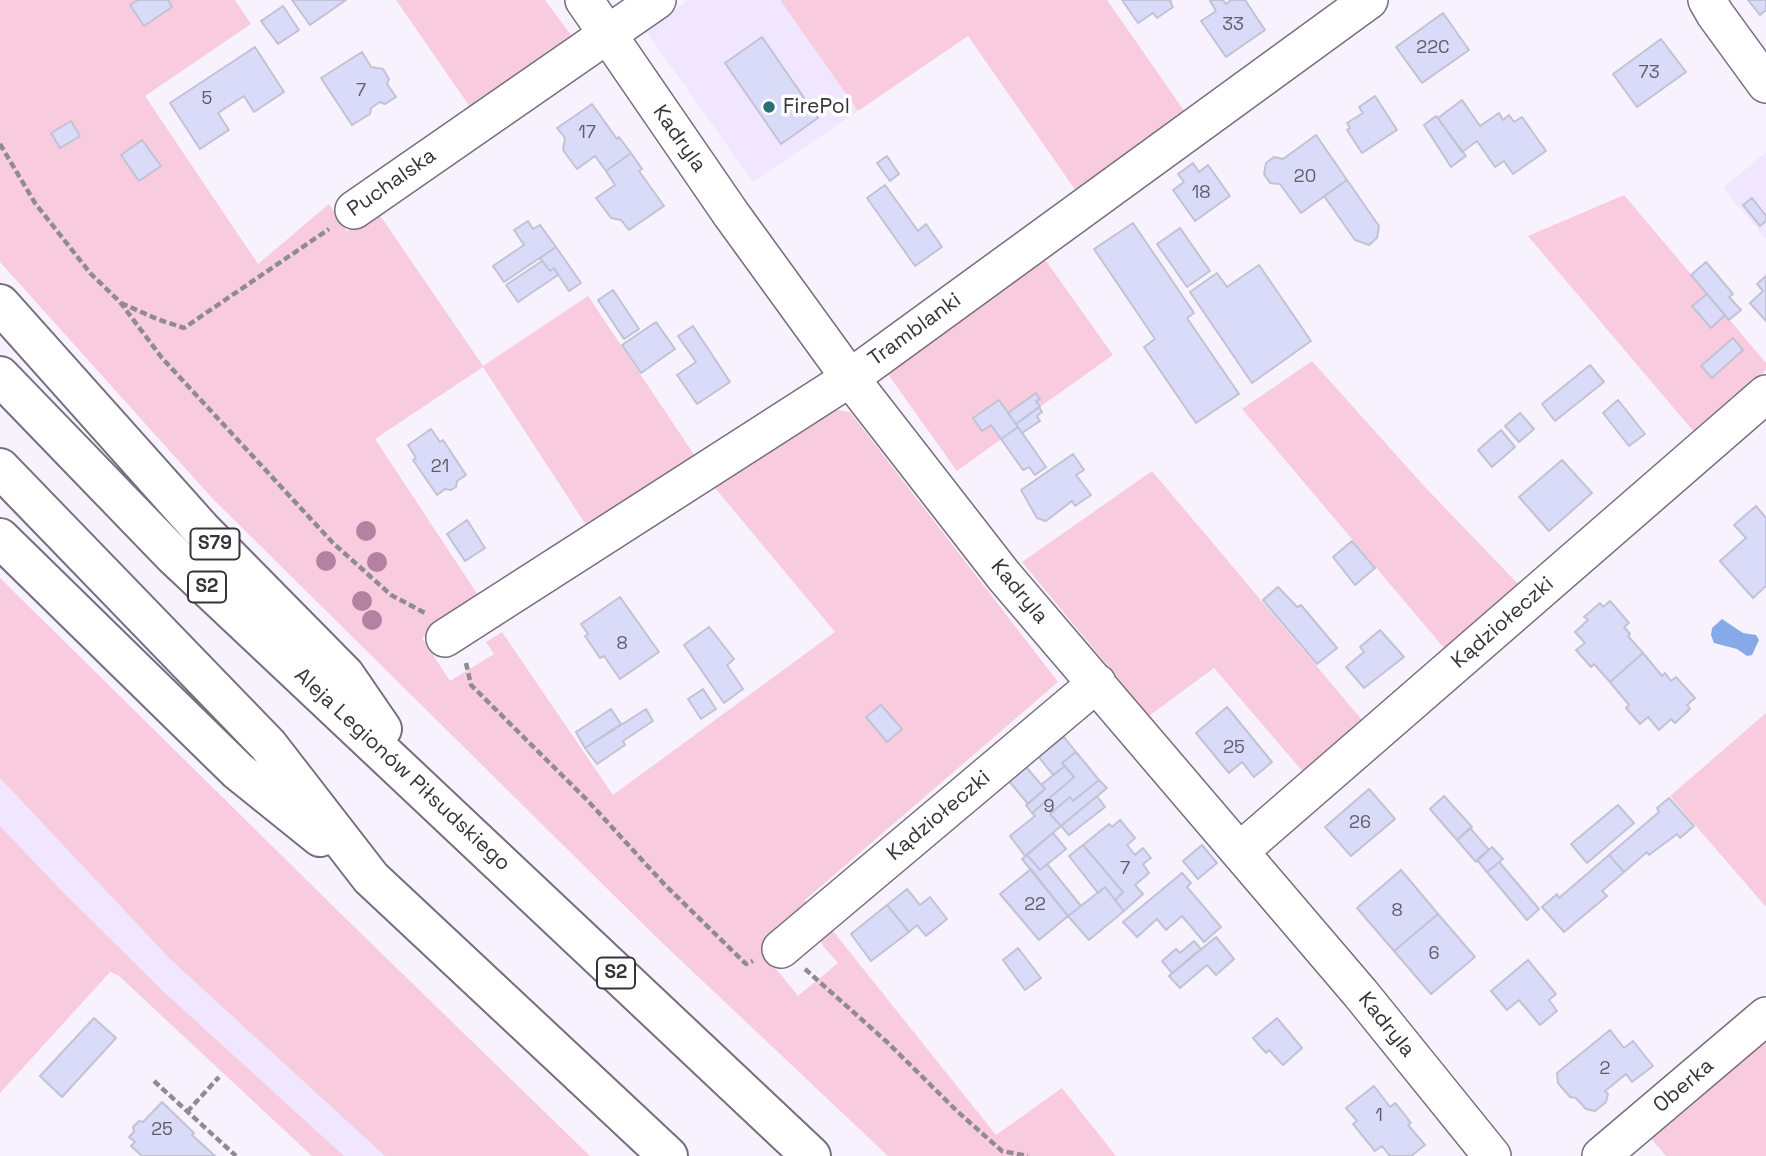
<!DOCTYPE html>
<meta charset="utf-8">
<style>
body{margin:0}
canvas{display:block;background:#f7f2fd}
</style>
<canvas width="1766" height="1156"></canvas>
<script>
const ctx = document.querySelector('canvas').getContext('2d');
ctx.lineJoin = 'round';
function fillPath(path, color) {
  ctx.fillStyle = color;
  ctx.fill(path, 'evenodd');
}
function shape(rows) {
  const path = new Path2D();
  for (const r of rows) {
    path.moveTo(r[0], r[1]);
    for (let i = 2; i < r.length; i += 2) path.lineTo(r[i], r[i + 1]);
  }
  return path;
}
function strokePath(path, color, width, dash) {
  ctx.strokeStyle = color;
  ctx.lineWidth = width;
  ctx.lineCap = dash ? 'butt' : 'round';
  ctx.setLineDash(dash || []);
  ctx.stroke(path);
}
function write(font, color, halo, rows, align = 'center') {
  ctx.font = font + ' "Space Grotesk",sans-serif';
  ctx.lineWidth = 7;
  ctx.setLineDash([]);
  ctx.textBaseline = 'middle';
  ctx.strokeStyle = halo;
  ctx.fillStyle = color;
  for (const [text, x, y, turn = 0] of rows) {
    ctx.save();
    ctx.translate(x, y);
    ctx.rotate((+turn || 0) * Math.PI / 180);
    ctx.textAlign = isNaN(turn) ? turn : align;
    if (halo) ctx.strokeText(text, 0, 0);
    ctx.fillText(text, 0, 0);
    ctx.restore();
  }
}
const built = shape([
 [688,0,780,0,858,111,753,182,645,30],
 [1766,152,1766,239,1723,188],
 [0,778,171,960,385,1156,344,1156,164,992,62,891,0,826]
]);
const green = shape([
 [0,0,235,0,251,24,145,96,258,264,329,204,347,231,377,211,483,366,588,296,695,456,588,528,483,367,375,439,480,598,422,638,450,681,494,654,486,642,502,632,613,795,835,632,715,488,825,415,838,410,850,412,1058,682,805,900,815,912,763,953,798,996,838,963,823,946,818,934,829,926,996,1135,1062,1088,1116,1156,888,1156,655,936,212,498,0,262],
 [396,0,545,0,571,35,470,107],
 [780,0,1107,0,1185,112,1076,191,968,36,858,111],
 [1624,195,1766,363,1766,370,1694,432,1528,236],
 [1044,258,1113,355,1016,424,1018,427,957,471,885,370],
 [1312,361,1424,486,1519,585,1444,648,1242,409],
 [1152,471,1362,720,1304,773,1214,668,1149,716,1022,562],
 [0,578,339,912,590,1156,385,1156,171,960,0,778],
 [1766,713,1766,907,1670,796],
 [0,826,62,891,164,992,344,1156,312,1156,118,975,110,972,0,1093],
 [1766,1037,1766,1156,1666,1156,1649,1136]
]);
const water = shape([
 [1722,619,1743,633,1756,635,1759,640,1752,655,1747,656,1737,649,1714,643,1711,635,1712,628]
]);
const building = shape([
 [138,0,168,0,172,7,144,26,130,5,138,0],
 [292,0,346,0,310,25,292,0],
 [1122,0,1171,0,1170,1,1173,7,1157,18,1153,13,1138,23,1122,0],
 [1212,0,1223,0,1226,4,1231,0,1245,0,1265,30,1226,57,1201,21,1216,11,1210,1,1212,0],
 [1748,0,1766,0,1766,10,1760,15,1748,0],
 [283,6,299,30,278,44,261,21,283,6],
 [1443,13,1469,50,1422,83,1396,47,1443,13],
 [762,37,818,118,781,144,725,63,762,37],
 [1661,39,1686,72,1637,107,1613,74,1661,39],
 [255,47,284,92,254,112,244,96,218,113,229,130,200,149,170,103,255,47],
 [362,52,371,67,383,69,389,79,387,84,396,97,385,104,380,102,371,108,370,114,352,125,321,78,362,52],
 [1375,96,1397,130,1362,153,1347,130,1350,128,1347,123,1363,113,1359,107,1375,96],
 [1462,100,1480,126,1499,113,1503,120,1509,115,1514,122,1522,117,1546,151,1513,174,1504,161,1495,167,1477,141,1462,152,1438,118,1462,100],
 [592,104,617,139,619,137,631,153,606,171,595,156,577,169,563,150,565,138,557,128,592,104],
 [1436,116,1466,156,1451,167,1424,125,1436,116],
 [71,121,80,136,60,148,51,133,71,121],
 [1316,135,1347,180,1301,213,1280,184,1270,183,1264,174,1266,163,1274,157,1283,159,1316,135],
 [142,140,161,166,139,181,121,155,142,140],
 [631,153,642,169,639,171,664,206,629,230,621,220,611,218,596,198,615,185,606,171,631,153],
 [887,156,899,174,890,181,877,163,887,156],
 [1193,163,1199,172,1208,165,1230,196,1195,221,1173,190,1184,182,1178,174,1193,163],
 [1347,180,1379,226,1377,238,1369,245,1355,240,1324,196,1347,180],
 [885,185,918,231,926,224,942,247,915,266,867,198,885,185],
 [1752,198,1766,216,1766,221,1760,226,1743,205,1752,198],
 [528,221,533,229,540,225,556,247,504,282,493,266,524,245,514,230,528,221],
 [1133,223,1194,313,1187,318,1239,394,1196,423,1144,347,1155,339,1094,249,1133,223],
 [1180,228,1210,271,1187,287,1157,244,1180,228],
 [556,247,581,283,569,291,554,268,550,271,540,258,556,247],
 [542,261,550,271,554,268,558,275,518,302,506,285,542,261],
 [1706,262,1733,294,1729,297,1741,310,1729,320,1691,275,1706,262],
 [1259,265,1311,341,1252,383,1190,292,1217,273,1227,287,1259,265],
 [1766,276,1766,321,1750,303,1763,291,1757,284,1766,276],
 [613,290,639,329,624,339,598,300,613,290],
 [1707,294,1725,315,1711,328,1692,306,1707,294],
 [656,322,675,349,641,373,622,345,656,322],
 [693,326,730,382,697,404,677,375,696,362,678,336,693,326],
 [1733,338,1743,350,1712,378,1701,366,1733,338],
 [1590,365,1604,382,1555,421,1542,404,1590,365],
 [1036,393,1040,399,1036,401,1040,407,1016,424,1008,413,1036,393],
 [999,400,1018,427,1001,439,991,425,982,431,973,418,999,400],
 [1618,400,1645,434,1629,446,1603,413,1618,400],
 [1039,407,1042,412,1037,416,1040,421,1022,433,1016,424,1039,407],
 [1520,413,1534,429,1519,442,1505,426,1520,413],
 [1018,427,1046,467,1035,475,1029,467,1023,470,1001,439,1018,427],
 [431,429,440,442,443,440,466,475,457,481,456,487,451,490,445,489,437,495,413,460,416,458,408,445,431,429],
 [1501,430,1515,447,1492,467,1478,450,1501,430],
 [1073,454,1084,470,1076,475,1091,495,1075,506,1072,501,1046,521,1037,518,1021,490,1073,454],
 [1562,460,1592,493,1549,531,1519,497,1562,460],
 [1756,506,1766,518,1766,586,1753,598,1720,561,1746,538,1734,525,1756,506],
 [467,520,485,548,465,561,447,534,467,520],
 [1352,541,1375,568,1355,585,1333,557,1352,541],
 [1278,587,1297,607,1301,605,1337,648,1317,664,1263,600,1278,587],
 [620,597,659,652,620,679,604,656,600,658,585,636,588,634,581,624,620,597],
 [1610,601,1629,623,1624,627,1630,634,1628,636,1643,653,1610,682,1594,664,1591,667,1576,650,1585,643,1575,632,1588,620,1584,617,1600,603,1603,607,1610,601],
 [709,627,734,659,727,665,743,689,724,703,684,645,709,627],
 [1380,630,1404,657,1364,688,1346,667,1364,652,1360,647,1380,630],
 [1643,653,1662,676,1665,673,1671,681,1676,677,1695,698,1687,705,1690,709,1675,723,1671,719,1659,730,1648,717,1640,724,1626,708,1629,705,1610,682,1643,653],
 [703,689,716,709,701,719,688,699,703,689],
 [881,705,902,729,887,742,866,717,881,705],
 [1227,707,1272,762,1254,777,1242,762,1229,773,1196,733,1227,707],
 [611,709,621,724,585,748,576,732,611,709],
 [646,709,653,721,623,741,625,745,597,764,585,748,646,709],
 [1064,737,1076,752,1062,763,1065,766,1053,775,1038,756,1064,737],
 [1076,752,1099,780,1073,801,1070,797,1050,814,1061,826,1025,856,1010,836,1035,816,1032,813,1074,777,1062,763,1076,752],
 [1065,766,1074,777,1032,813,1026,805,1045,789,1042,784,1065,766],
 [1026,767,1045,789,1028,804,1009,781,1026,767],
 [1099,780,1107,788,1061,826,1050,814,1070,797,1073,801,1099,780],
 [1369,789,1395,819,1351,856,1325,827,1369,789],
 [1097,796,1105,807,1069,835,1061,826,1097,796],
 [1444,796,1472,827,1457,840,1430,809,1444,796],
 [1669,798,1694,826,1680,838,1677,834,1649,855,1647,852,1624,872,1609,855,1659,812,1657,808,1669,798],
 [1618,805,1634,823,1587,863,1571,844,1618,805],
 [1120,820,1135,838,1127,845,1135,855,1143,848,1151,858,1143,864,1149,873,1135,885,1143,894,1124,911,1115,900,1123,892,1083,845,1109,824,1112,827,1120,820],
 [1470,828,1489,850,1476,862,1457,840,1470,828],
 [1053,833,1066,849,1040,870,1027,855,1053,833],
 [1083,845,1123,892,1115,900,1105,887,1098,893,1069,856,1083,845],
 [1202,845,1217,863,1198,879,1183,861,1202,845],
 [1492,847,1503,859,1487,872,1477,860,1492,847],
 [1027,855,1040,870,1047,864,1081,906,1068,916,1022,859,1027,855],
 [1609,855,1624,872,1602,891,1607,896,1564,932,1542,907,1557,894,1559,898,1609,855],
 [1499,862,1539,909,1527,920,1487,872,1499,862],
 [1031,869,1068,916,1039,940,1000,894,1031,869],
 [1401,870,1438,914,1394,951,1357,908,1401,870],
 [1182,873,1191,883,1187,887,1221,927,1204,942,1182,916,1166,930,1157,919,1137,937,1123,922,1182,873],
 [1105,887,1124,911,1089,940,1068,916,1105,887],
 [907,889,920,905,930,897,947,919,926,936,917,925,909,932,887,905,907,889],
 [887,905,909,932,871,961,851,934,887,905],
 [1438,914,1475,957,1431,994,1394,951,1438,914],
 [1216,937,1234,959,1216,975,1207,965,1180,988,1169,976,1216,937],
 [1194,941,1201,949,1172,973,1162,961,1176,949,1180,953,1194,941],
 [1018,948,1041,978,1025,990,1003,960,1018,948],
 [1528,960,1556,994,1549,1000,1557,1011,1540,1025,1519,1000,1507,1010,1491,991,1528,960],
 [94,1018,116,1038,62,1097,40,1076,94,1018],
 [1277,1018,1302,1048,1283,1065,1269,1050,1266,1053,1253,1038,1277,1018],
 [1610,1030,1624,1048,1633,1041,1653,1066,1632,1082,1626,1074,1605,1091,1608,1094,1606,1102,1595,1111,1586,1109,1576,1098,1570,1097,1558,1083,1557,1073,1610,1030],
 [1374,1086,1390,1107,1395,1103,1397,1105,1411,1123,1408,1125,1425,1145,1411,1156,1390,1156,1382,1146,1375,1151,1353,1124,1357,1121,1346,1108,1374,1086],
 [162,1102,194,1133,192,1135,215,1156,142,1156,131,1146,135,1142,129,1137,134,1132,133,1127,139,1121,143,1122,162,1102]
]);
const path = shape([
 [0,144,35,203,91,274,120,302,162,358,333,543,391,595,427,614],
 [121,303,157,319,184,328,329,229],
 [466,663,471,685,588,801,665,885,746,964,753,961],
 [805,969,887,1042,958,1112,1002,1151,1028,1156],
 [154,1081,236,1156],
 [187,1112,219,1077]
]);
const minor = shape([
 [584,0,731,214,850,378,1004,576,1361,994,1492,1156],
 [1707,0,1715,14,1766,84],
 [354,210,657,0],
 [445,638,850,378,1369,0],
 [1240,851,1766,394],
 [781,949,1097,683],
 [1601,1156,1766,1016]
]);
const highway = shape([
 [0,304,201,529,345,675,382,729],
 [0,376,174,556,811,1156],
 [0,468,268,745,371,878,668,1156],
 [0,538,238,771,320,837]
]);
const trees = [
 [366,531],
 [326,561],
 [377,562],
 [362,601],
 [372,620]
];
const markers = [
 [769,107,7,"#287371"]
];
const numberNames = [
 ["33",1233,25],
 ["22C",1433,48],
 ["73",1649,73],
 ["7",361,91],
 ["5",207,99],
 ["17",587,133],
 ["20",1305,177],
 ["18",1201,193],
 ["21",440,467],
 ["8",622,644],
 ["25",1234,748],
 ["9",1049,807],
 ["26",1360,823],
 ["7",1125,869],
 ["22",1035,905],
 ["8",1397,911],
 ["6",1434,954],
 ["2",1605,1069],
 ["1",1379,1116],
 ["25",162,1130]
];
const shields = [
 [215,544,49],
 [207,587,38],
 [616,973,38]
];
const shieldNames = [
 ["S79",215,544],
 ["S2",207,587],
 ["S2",616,973]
];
const poiNames = [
 ["FirePol",783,107]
];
const streetNames = [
 ["Kadryla",679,139,55],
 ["Puchalska",392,183,-35],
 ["Tramblanki",915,330,-36],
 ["Kadryla",1019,592,50],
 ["Kądziołeczki",1503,623,-41],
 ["Aleja Legionów Piłsudskiego",402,770,43],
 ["Kądziołeczki",939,816,-40],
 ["Kadryla",1386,1025,51],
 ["Oberka",1684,1086,-40]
];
fillPath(built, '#f1e6ff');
fillPath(green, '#f8ccde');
fillPath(water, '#86aae9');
fillPath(building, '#dadbf9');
strokePath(building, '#c1c2d4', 2);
strokePath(minor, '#756e7e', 40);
strokePath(highway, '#756e7e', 42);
strokePath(path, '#8f8b93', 4.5, [7, 3.5]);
strokePath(minor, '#fff', 37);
strokePath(highway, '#fff', 38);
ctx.fillStyle = '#b481a0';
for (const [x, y] of trees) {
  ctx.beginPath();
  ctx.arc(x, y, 10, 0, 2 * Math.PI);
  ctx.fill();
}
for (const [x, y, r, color] of markers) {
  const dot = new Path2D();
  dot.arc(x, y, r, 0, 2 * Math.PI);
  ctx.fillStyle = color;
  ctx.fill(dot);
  strokePath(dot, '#fff', 2.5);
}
write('18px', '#5f5d6a', null, numberNames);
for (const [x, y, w] of shields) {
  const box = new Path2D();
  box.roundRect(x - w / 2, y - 15.5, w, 31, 5);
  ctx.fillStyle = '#fff';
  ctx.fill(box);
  strokePath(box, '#36333a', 2);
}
write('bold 19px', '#36333a', null, shieldNames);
write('21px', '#36333a', '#fff', poiNames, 'left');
write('21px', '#36333a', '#fff', streetNames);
</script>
